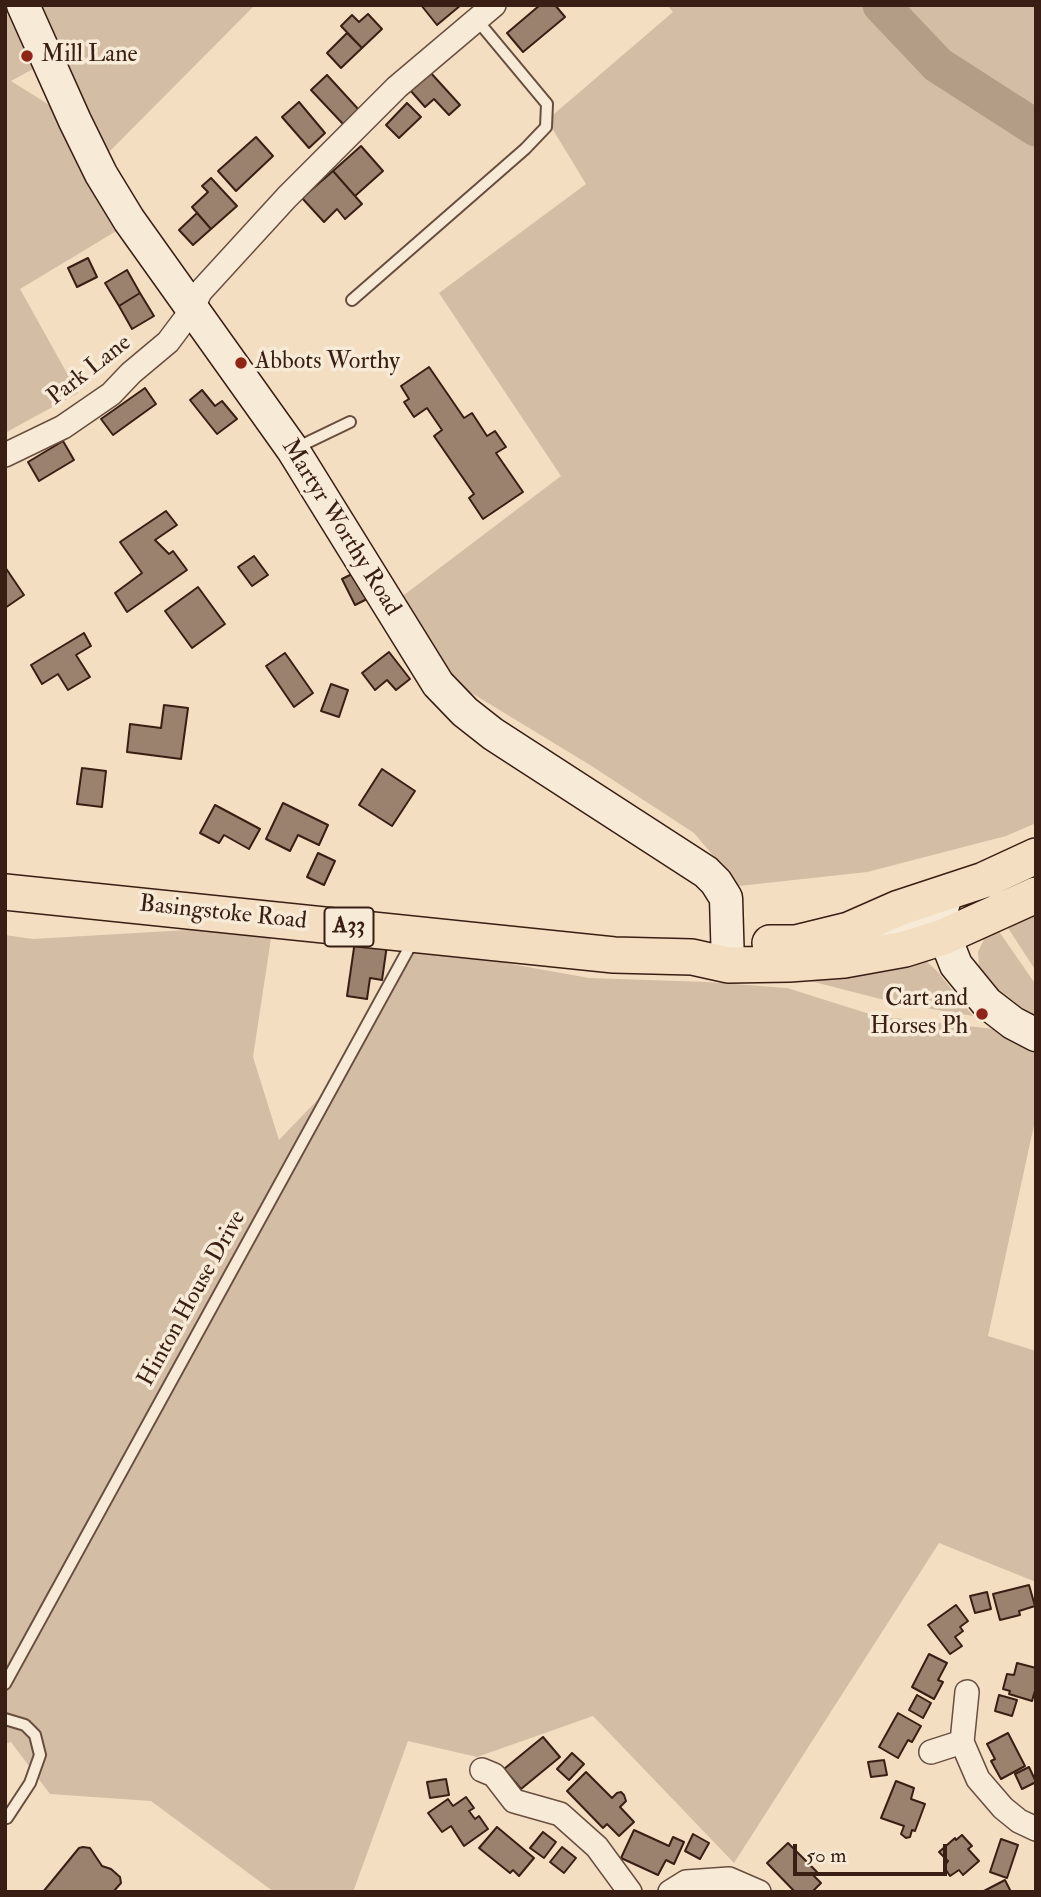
<!DOCTYPE html>
<style>
body{margin:0}
#map{position:relative;width:1041px;height:1897px;overflow:hidden;background:#f3dec2;font-family:"IM FELL Double Pica",serif}
canvas{display:block}
.frame{position:absolute;inset:0;border:7px solid #391e13;pointer-events:none}
.scale{position:absolute;left:793px;top:1844px;width:154px;height:32px;box-sizing:border-box;border:4px solid #391e13;border-top:0;padding-left:9px;font-size:21px;line-height:24px;white-space:nowrap;color:#391e13;-webkit-text-stroke:5px #f7ead7;paint-order:stroke}
</style>
<div id="map">
<canvas width="1041" height="1897"></canvas>
<div class="frame"></div>
<div class="scale">50 m</div>
</div>
<script>
const ctx = document.querySelector('canvas').getContext('2d');
ctx.lineJoin = 'round';
function fillPath(path, color) {
  ctx.fillStyle = color;
  ctx.fill(path, 'evenodd');
}
function shape(rows) {
  const path = new Path2D();
  for (const r of rows) {
    path.moveTo(r[0], r[1]);
    for (let i = 2; i < r.length; i += 2) path.lineTo(r[i], r[i + 1]);
  }
  return path;
}
function strokePath(path, color, width, dash) {
  ctx.strokeStyle = color;
  ctx.lineWidth = width;
  ctx.lineCap = dash ? 'butt' : 'round';
  ctx.setLineDash(dash || []);
  ctx.stroke(path);
}
function write(font, color, halo, rows, align = 'center') {
  ctx.font = font + ' "IM FELL Double Pica",serif';
  ctx.lineWidth = 7;
  ctx.setLineDash([]);
  ctx.textBaseline = 'middle';
  ctx.strokeStyle = halo;
  ctx.fillStyle = color;
  for (const [text, x, y, turn = 0] of rows) {
    ctx.save();
    ctx.translate(x, y);
    ctx.rotate((+turn || 0) * Math.PI / 180);
    ctx.textAlign = isNaN(turn) ? turn : align;
    if (halo) ctx.strokeText(text, 0, 0);
    ctx.fillText(text, 0, 0);
    ctx.restore();
  }
}
const green = shape([
 [36,5,255,5,102,159],
 [667,5,1036,5,1036,823,1006,836,867,872,739,886,694,833,590,765,460,686,400,598,561,476,439,293,586,184,547,120,673,12],
 [5,9,33,69,11,81,51,106,86,178,118,230,20,289,78,393,5,433],
 [1036,915,1036,971,1008,928],
 [273,925,253,1057,279,1140,327,1090,411,946,589,978,707,982,787,988,876,1016,994,1029,1036,1052,1036,1116,988,1336,1036,1351,1036,1582,939,1543,734,1863,593,1716,477,1757,408,1741,353,1892,274,1892,151,1801,50,1794,11,1742,5,1744,5,935,33,939],
 [998,930,1036,985,1036,1022,1000,994,979,966,978,952,985,937],
 [924,959,937,971,973,1016,896,1003,791,976]
]);
const river = shape([
 [881,5,938,65,1036,128]
]);
const building = shape([
 [421,5,461,5,437,25,421,5],
 [540,5,555,5,565,17,523,52,507,33,540,5],
 [368,14,382,29,362,48,341,26,352,15,359,22,368,14],
 [347,33,362,48,341,68,327,53,347,33],
 [430,72,460,105,449,115,434,99,425,107,410,90,430,72],
 [327,75,359,110,344,125,311,90,327,75],
 [299,102,325,133,309,148,282,117,299,102],
 [407,103,421,117,399,138,386,125,407,103],
 [256,137,273,156,236,191,218,171,256,137],
 [361,146,383,171,355,196,333,171,361,146],
 [333,171,362,204,345,219,337,209,324,222,302,198,333,171],
 [211,178,237,206,211,229,192,207,208,192,202,186,211,178],
 [197,213,211,229,193,245,179,230,197,213],
 [88,258,97,277,77,287,68,268,88,258],
 [127,270,140,293,119,306,105,283,127,270],
 [140,293,154,316,132,329,119,306,140,293],
 [429,367,464,418,472,413,487,436,495,431,506,447,496,453,523,492,483,519,469,498,474,494,434,436,442,430,427,408,414,417,404,402,409,399,401,386,429,367],
 [145,388,156,404,113,435,101,419,145,388],
 [202,390,215,406,222,401,237,419,217,434,190,400,202,390],
 [63,441,74,460,39,481,28,462,63,441],
 [166,511,177,525,155,540,169,554,173,551,187,570,127,612,115,593,142,573,120,542,166,511],
 [254,556,268,575,252,586,238,567,254,556],
 [5,567,24,595,5,608,5,567],
 [360,570,373,596,355,605,342,579,360,570],
 [198,587,225,624,192,648,165,611,198,587],
 [84,633,91,646,76,655,90,677,68,690,58,674,42,684,31,665,84,633],
 [389,652,410,679,396,690,387,680,375,690,362,673,389,652],
 [285,653,313,693,294,707,266,666,285,653],
 [331,684,348,690,339,717,321,711,331,684],
 [164,705,188,708,181,759,127,752,130,724,161,728,164,705],
 [82,768,106,771,102,807,77,804,82,768],
 [382,769,415,791,392,826,359,805,382,769],
 [283,803,328,825,319,845,298,835,290,851,266,839,283,803],
 [215,805,260,829,249,849,224,835,219,843,200,833,215,805],
 [318,853,335,861,324,885,307,877,318,853],
 [355,941,387,945,382,980,370,978,367,999,347,996,355,941],
 [1029,1585,1035,1606,1019,1611,1020,1615,1000,1620,993,1594,1029,1585],
 [987,1592,991,1609,975,1613,970,1596,987,1592],
 [956,1605,968,1621,960,1627,963,1631,955,1637,962,1646,950,1654,928,1625,956,1605],
 [929,1654,947,1663,938,1680,943,1682,934,1699,912,1687,929,1654],
 [1017,1663,1036,1668,1036,1687,1032,1701,1009,1694,1010,1691,1003,1689,1007,1674,1014,1675,1017,1663],
 [917,1695,931,1703,923,1718,909,1710,917,1695],
 [999,1695,1017,1700,1012,1716,995,1711,999,1695],
 [898,1713,921,1726,912,1742,908,1740,898,1758,879,1747,898,1713],
 [1008,1733,1025,1766,1001,1779,991,1761,995,1759,987,1744,1008,1733],
 [543,1737,560,1757,521,1789,504,1769,543,1737],
 [572,1753,584,1764,569,1780,557,1769,572,1753],
 [884,1760,887,1775,871,1777,868,1762,884,1760],
 [1029,1767,1036,1782,1022,1789,1015,1774,1029,1767],
 [586,1772,612,1798,617,1793,621,1792,624,1795,626,1801,620,1807,634,1822,619,1836,607,1824,603,1828,567,1791,586,1772],
 [446,1779,449,1795,430,1798,427,1782,446,1779],
 [896,1781,914,1788,911,1799,925,1804,915,1831,912,1830,910,1837,906,1838,901,1834,904,1826,881,1818,896,1781],
 [466,1797,474,1808,469,1811,475,1819,479,1816,488,1829,464,1846,451,1826,442,1832,428,1813,448,1799,453,1806,466,1797],
 [497,1827,534,1858,519,1876,513,1870,510,1873,479,1848,497,1827],
 [634,1830,669,1846,673,1837,684,1842,674,1864,666,1860,658,1875,621,1858,634,1830],
 [543,1832,556,1842,544,1858,530,1848,543,1832],
 [693,1834,709,1843,700,1859,685,1851,693,1834],
 [962,1835,972,1846,968,1849,979,1861,963,1875,959,1870,950,1876,944,1867,948,1861,939,1852,955,1838,956,1840,962,1835],
 [1001,1839,1018,1845,1007,1878,990,1872,1001,1839],
 [788,1843,817,1872,813,1875,821,1883,812,1892,795,1892,767,1863,788,1843],
 [83,1847,90,1848,102,1866,111,1869,120,1877,121,1883,113,1892,43,1892,79,1848,83,1847],
 [562,1847,576,1858,564,1873,550,1862,562,1847],
 [1005,1880,1011,1892,982,1892,1005,1880]
]);
const service = shape([
 [352,300,525,149,546,127,547,104,477,20],
 [296,448,350,422],
 [5,1684,414,939],
 [5,1719,25,1725,35,1735,40,1755,30,1783,7,1818]
]);
const minor = shape([
 [5,455,63,427,111,394,131,373,168,342,192,310,200,292,287,197,397,87,494,5],
 [967,1692,962,1742,978,1779,1003,1808,1019,1821,1036,1829],
 [931,1752,962,1742],
 [482,1770,494,1775,514,1801,560,1814,597,1847,630,1892],
 [670,1892,686,1882,729,1879,759,1892]
]);
const secondary = shape([
 [23,5,75,121,101,174,129,220,293,450,438,684,465,712,493,734,706,872,716,882,726,898,728,965],
 [946,893,939,922,956,965,987,1003,1013,1023,1036,1035],
 [855,929,911,928,943,937]
]);
const primary = shape([
 [5,892,614,955,692,957,728,965,789,964,844,960,905,949,943,937,1036,895],
 [770,943,796,943,849,930,899,908,984,880,1036,856]
]);
const markers = [
 [27,56,7,"#8f2418"],
 [241,363,7,"#8f2418"],
 [982,1014,7,"#8f2418"]
];
const shields = [
 [349,927,49]
];
const shieldNames = [
 ["A33",349,927]
];
const poiNames = [
 ["Mill Lane",41,56],
 ["Abbots Worthy",255,363],
 ["Cart and",968,1000,"right"],
 ["Horses Ph",968,1028,"right"]
];
const streetNames = [
 ["Park Lane",90,371,-38],
 ["Martyr Worthy Road",340,528,58],
 ["Basingstoke Road",223,914,6],
 ["Hinton House Drive",193,1299,-61]
];
fillPath(green, '#d3bda4');
strokePath(river, '#b49d86', 37);
fillPath(building, '#9a826e');
strokePath(building, '#391e13', 2);
strokePath(service, '#684e3f', 14);
strokePath(minor, '#684e3f', 26);
strokePath(secondary, '#391e13', 35);
strokePath(primary, '#391e13', 38);
strokePath(service, '#f7ead7', 10);
strokePath(minor, '#f7ead7', 23);
strokePath(secondary, '#f7ead7', 32);
strokePath(primary, '#f3dec2', 35);
for (const [x, y, r, color] of markers) {
  const dot = new Path2D();
  dot.arc(x, y, r, 0, 2 * Math.PI);
  ctx.fillStyle = color;
  ctx.fill(dot);
  strokePath(dot, '#f7ead7', 2.5);
}
for (const [x, y, w] of shields) {
  const box = new Path2D();
  box.roundRect(x - w / 2, y - 19.5, w, 39, 5);
  ctx.fillStyle = '#f7ead7';
  ctx.fill(box);
  strokePath(box, '#391e13', 2);
}
write('bold 23px', '#391e13', null, shieldNames);
write('24px', '#391e13', '#f7ead7', poiNames, 'left');
write('24px', '#391e13', '#f7ead7', streetNames);
</script>
